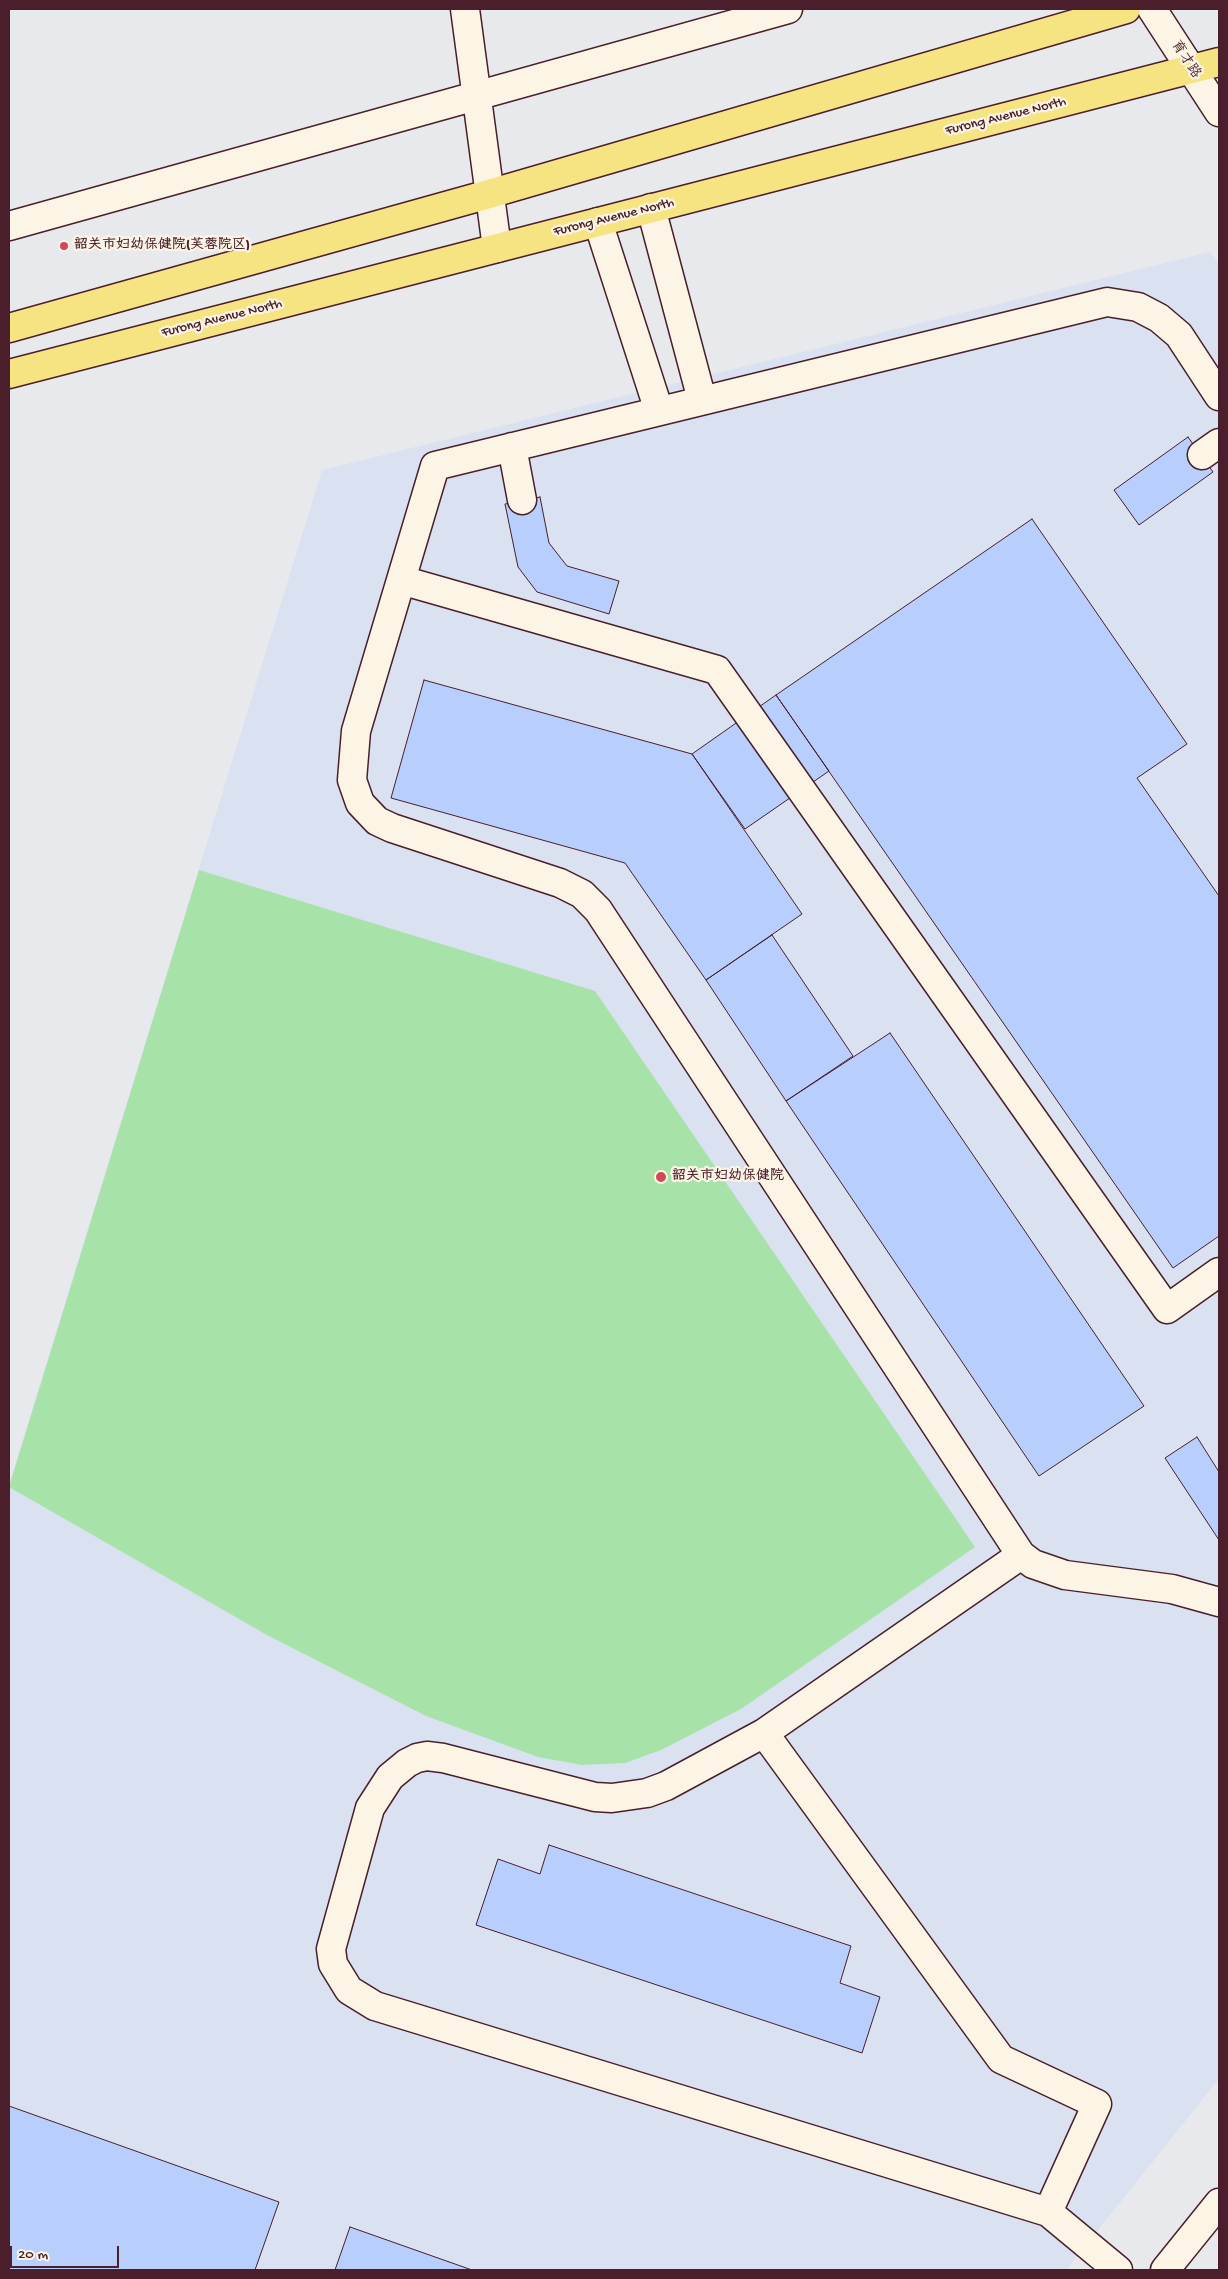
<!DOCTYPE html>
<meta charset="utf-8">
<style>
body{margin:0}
#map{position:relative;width:1228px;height:2279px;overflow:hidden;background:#e8e9ec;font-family:"Gochi Hand",sans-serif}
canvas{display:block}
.frame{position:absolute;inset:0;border:10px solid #4a1f2b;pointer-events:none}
.scale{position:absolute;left:10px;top:2246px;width:109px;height:22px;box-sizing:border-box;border:2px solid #4a1f2b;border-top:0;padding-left:6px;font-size:15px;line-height:18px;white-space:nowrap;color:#4a1f2b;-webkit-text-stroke:4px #fcf5e5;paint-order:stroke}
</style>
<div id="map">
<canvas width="1228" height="2279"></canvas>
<div class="frame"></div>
<div class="scale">20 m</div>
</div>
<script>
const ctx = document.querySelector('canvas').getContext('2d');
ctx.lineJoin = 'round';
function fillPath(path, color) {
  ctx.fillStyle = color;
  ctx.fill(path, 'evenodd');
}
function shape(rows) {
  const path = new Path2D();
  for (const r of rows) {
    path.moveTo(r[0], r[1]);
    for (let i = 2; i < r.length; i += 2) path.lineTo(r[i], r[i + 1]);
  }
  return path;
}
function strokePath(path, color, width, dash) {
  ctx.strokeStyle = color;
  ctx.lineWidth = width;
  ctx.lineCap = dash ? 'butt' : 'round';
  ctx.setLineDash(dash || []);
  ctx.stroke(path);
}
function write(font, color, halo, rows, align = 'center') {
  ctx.font = font + ' "Gochi Hand","LXGW WenKai TC",sans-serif';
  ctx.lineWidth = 4.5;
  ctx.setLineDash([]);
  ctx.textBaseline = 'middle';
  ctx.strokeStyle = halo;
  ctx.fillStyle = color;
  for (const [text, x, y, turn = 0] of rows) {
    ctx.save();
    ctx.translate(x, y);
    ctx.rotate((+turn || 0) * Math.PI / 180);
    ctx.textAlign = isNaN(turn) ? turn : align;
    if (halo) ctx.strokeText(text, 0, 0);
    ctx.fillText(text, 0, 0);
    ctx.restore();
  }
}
const built = shape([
 [1210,252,1219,265,1219,2079,1066,2270,9,2270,9,1484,322,470]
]);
const green = shape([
 [199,870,595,991,975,1547,741,1709,661,1750,625,1763,582,1765,538,1757,426,1716,267,1635,9,1487]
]);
const building = shape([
 [1188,437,1213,472,1139,525,1114,490,1188,437],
 [540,497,549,543,567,566,619,581,609,614,537,592,518,567,505,504,540,497],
 [1032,519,1187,744,1137,778,1219,896,1219,1236,1173,1268,776,695,1032,519],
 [424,680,692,754,802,914,706,980,625,863,391,798,424,680],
 [776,695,829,771,745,829,692,754,776,695],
 [772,935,853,1056,786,1101,706,980,772,935],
 [890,1033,1144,1406,1039,1476,786,1101,890,1033],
 [1197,1437,1219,1472,1219,1540,1165,1458,1197,1437],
 [549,1845,851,1946,840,1983,880,1997,862,2053,476,1925,498,1859,540,1874,549,1845],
 [9,2106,279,2202,255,2270,9,2270,9,2106],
 [350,2227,472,2270,335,2270,350,2227]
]);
const minor = shape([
 [465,9,497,248],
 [1152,9,1219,112],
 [651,208,702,400],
 [598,222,659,411],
 [9,226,788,9],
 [1219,396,1179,335,1159,318,1138,307,1107,302,435,466,356,731,352,780,360,803,377,821,392,828,560,883,582,894,598,910,1021,1555,1033,1564,1065,1575,1172,1589,1219,1602],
 [512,447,522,500],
 [1202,455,1219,443],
 [401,580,717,670,1167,1309,1219,1272],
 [1021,1555,764,1733,666,1786,647,1793,612,1798,595,1797,443,1758,427,1756,417,1758,407,1763,390,1777,370,1808,331,1949,333,1964,349,1990,375,2006,1048,2212,1118,2270],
 [764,1733,1001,2059,1097,2104,1048,2212],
 [1165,2270,1219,2203]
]);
const major = shape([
 [9,328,489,194,1126,9],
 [9,374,1219,62]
]);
const markers = [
 [64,246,5,"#d1495b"],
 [661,1177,6,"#d1495b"]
];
const streetNames = [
 ["育才路",1185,60,57],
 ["Furong Avenue North",1006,117,-14],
 ["Furong Avenue North",614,218,-14],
 ["Furong Avenue North",222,319,-14]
];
const poiNames = [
 ["韶关市妇幼保健院(芙蓉院区)",74,246],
 ["韶关市妇幼保健院",672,1177]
];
fillPath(built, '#dae1f1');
fillPath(green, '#a7e3a9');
fillPath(building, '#b8cefd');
strokePath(building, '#4a1f2b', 1);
strokePath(minor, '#4a1f2b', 31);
strokePath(major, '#4a1f2b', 31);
strokePath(minor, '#fcf5e5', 28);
strokePath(major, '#f6e381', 28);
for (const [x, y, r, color] of markers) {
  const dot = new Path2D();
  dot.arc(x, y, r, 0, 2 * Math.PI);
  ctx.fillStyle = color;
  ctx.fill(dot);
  strokePath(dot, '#fcf5e5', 2);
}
write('14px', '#4a1f2b', '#fcf5e5', streetNames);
write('bold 14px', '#4a1f2b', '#fcf5e5', poiNames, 'left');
</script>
